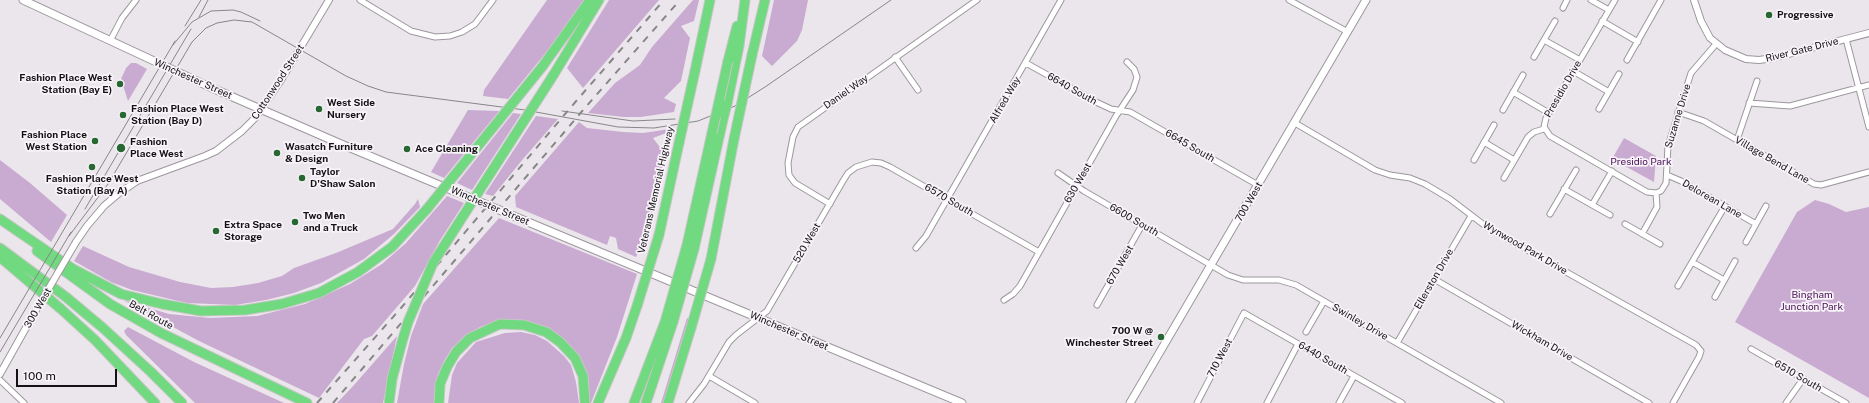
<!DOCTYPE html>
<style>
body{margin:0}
#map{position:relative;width:1869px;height:403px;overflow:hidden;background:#ebe6ec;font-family:"Public Sans",sans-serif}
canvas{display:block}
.scale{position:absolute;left:16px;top:369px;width:101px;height:18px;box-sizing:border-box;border:2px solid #141214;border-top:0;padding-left:5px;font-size:12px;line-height:14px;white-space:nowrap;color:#141214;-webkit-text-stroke:3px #f8f3f9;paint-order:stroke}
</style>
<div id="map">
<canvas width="1869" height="403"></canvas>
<div class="scale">100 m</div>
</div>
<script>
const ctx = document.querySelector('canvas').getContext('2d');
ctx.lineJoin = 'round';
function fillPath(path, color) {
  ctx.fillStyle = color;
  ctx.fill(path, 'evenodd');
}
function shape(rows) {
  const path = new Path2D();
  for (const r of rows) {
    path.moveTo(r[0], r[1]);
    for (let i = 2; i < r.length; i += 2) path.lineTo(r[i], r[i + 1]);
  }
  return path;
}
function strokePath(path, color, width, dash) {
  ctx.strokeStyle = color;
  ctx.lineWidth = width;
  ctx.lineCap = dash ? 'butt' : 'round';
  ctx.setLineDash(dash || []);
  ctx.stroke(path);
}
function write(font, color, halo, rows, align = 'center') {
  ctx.font = font + ' "Public Sans",sans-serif';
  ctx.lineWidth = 3.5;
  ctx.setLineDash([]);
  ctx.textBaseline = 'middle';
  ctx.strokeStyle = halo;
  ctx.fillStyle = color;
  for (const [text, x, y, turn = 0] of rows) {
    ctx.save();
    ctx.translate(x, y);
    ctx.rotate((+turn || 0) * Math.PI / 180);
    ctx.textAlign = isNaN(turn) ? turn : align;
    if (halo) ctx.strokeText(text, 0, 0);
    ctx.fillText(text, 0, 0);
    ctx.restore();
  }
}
const green = shape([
 [547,0,584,0,548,50,508,99,483,96,484,90],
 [609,0,659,0,583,88,567,68],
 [693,0,699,0,694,21,681,26,690,38,681,81,664,98,676,104,674,112,641,117,624,117,588,113,615,83,640,65,652,47],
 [774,0,808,0,802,30,797,41,772,66,762,56],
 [131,63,136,63,147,69,128,101,121,79,126,68],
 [468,110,499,111,444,178,431,172],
 [513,113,521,114,472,190,457,183],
 [536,116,558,119,523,159,493,196,485,194],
 [579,122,587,128,623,132,643,133,670,129,669,132,653,138,665,154,647,234,636,257,618,249,616,238,610,236,607,245,516,207,515,196],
 [1624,138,1656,156,1654,182,1612,159],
 [0,160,30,183,67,215,51,242,0,199],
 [447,196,464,203,439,242,415,286,372,336,364,339,319,398,199,341,123,300,169,314,210,318,257,316,305,304,350,284,382,264,406,243],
 [418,199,420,207,394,234,364,259,321,283,294,293,266,300,235,305,187,303,132,290,111,282,74,261,83,246,129,267,180,282,211,288,233,287,258,283,282,276,294,268,336,253,393,229,415,204],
 [1815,200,1829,204,1846,212,1869,207,1869,398,1735,322,1797,212],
 [499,218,637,274,617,337,591,403,589,403,589,387,581,361,571,347,561,337,544,326,512,320,498,321,480,327,466,336,452,348,444,361,438,374,434,403,397,403,404,364,411,336,423,304],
 [687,318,689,319,669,383,663,403,661,403],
 [128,327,194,362,284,403,195,403,126,335,124,331],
 [521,332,535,335,547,341,564,356,571,365,576,382,579,403,448,403,452,375,457,363,476,342,505,333],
 [397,336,383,403,337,403,354,385]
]);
const minor = shape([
 [360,0,411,31,435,37,450,36,462,32,475,24,493,0],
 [1289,0,1348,32],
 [1591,0,1609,10],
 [1615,0,1546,118,1544,127,1550,136,1647,192,1656,193],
 [1563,8,1567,0],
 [1602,21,1638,42],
 [1846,39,1869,127],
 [1544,40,1580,60],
 [110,41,122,18,136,0],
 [895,57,918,90],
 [1534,57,1555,21],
 [1627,60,1661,0],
 [1026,63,1096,102,1111,109,1130,112,1258,185],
 [1573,71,1609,92],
 [1513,92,1549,113],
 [1749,103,1790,106,1869,85],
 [1599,109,1619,74],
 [1503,110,1523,75],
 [1678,112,1704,121,1814,184,1821,185,1869,172],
 [1295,123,1375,170,1390,175,1410,178,1425,184,1450,199,1488,228,1696,345,1701,351,1699,357,1673,403],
 [1737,140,1757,81],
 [1484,142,1514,160],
 [1474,160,1494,125],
 [1058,173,1084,191,1228,275,1243,280,1279,280,1296,285,1501,403],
 [1667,175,1681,181,1756,224],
 [1504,178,1528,137,1534,132,1544,129],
 [1564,189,1610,215],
 [1656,193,1661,191,1666,183,1668,146,1691,73,1716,44],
 [830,204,795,183,789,175,788,163,793,137,798,127,977,0],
 [1592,205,1612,171],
 [1550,214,1576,170],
 [1625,224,1660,244],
 [1642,234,1657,207,1656,193],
 [1746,242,1766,206],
 [916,248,926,236,1061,0],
 [1692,262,1724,280],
 [1434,279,1649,403],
 [1678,286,1725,206],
 [1715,297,1735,261],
 [1004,300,1013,294,1020,286,1116,116,1133,90,1137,77,1134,69,1127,62],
 [1097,305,1142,225],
 [1306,332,1324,301],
 [1397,343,1471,216],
 [1751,349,1846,403],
 [709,376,755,403],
 [0,380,24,403],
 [689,403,704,384,729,342,736,335,767,311,843,181,848,173,856,167,872,162,881,163,890,167,1039,252],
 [1197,403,1244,313,1402,403],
 [1267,403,1298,344],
 [1339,403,1354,376],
 [1786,403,1803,379]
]);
const tertiary = shape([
 [1694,0,1701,21,1710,38,1725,50,1746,59,1759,60,1773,58,1869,33],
 [76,242,87,226,104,206,118,194,137,181,205,156,216,151,242,131,255,118,281,80,329,0],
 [0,374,32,317]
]);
const secondary = shape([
 [23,0,212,88,341,144,962,403],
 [1130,403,1366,0]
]);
const motorway = shape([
 [752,55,765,0],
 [728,61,737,26],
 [542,67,590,0],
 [695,71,710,0],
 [554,74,599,0],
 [727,104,739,46,745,0],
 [0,219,73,269,121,294,162,304,201,311,245,310,282,304,319,293,358,272,392,247,427,209],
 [659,235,679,143],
 [687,245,712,133],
 [0,248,66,297,103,328,151,372,182,403],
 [694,249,724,115],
 [37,251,110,304,161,333,307,403],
 [0,257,61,309,95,340,155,403],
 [711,259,734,139],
 [439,403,440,384,447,367,456,352,470,338,500,324,524,325,546,332,560,342,575,358,583,376,585,403],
 [598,403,626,338,637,306],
 [634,403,665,322],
 [646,403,673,322],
 [668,403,691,328]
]);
const tram = shape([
 [199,17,208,0],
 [185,26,201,0],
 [173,45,192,22,211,11,233,10,241,12,260,21],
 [562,111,633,121,675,119],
 [85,209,191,29],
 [69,236,108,184,192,42,206,28,217,23,234,20,252,22,346,76,368,86,386,92,525,110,618,127,654,128,698,121,735,106,765,87,891,0],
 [0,338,175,41],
 [0,352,71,232]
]);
const rail = shape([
 [317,403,401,308,571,107,664,0],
 [333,403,584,109,680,0]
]);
const tertiaryBridge = shape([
 [32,317,76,242]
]);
const motorwayBridge = shape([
 [724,115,727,104],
 [712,133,728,61],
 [734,139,752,55],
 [679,143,695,71],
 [427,209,542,67],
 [637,306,659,235],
 [665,322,687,245],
 [673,322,694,249],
 [691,328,711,259],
 [389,403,392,379,402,342,408,322,433,263,554,74]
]);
const markers = [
 [1769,15,4,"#276832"],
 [120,84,4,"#276832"],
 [319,109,4,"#276832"],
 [123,115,4,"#276832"],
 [95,141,4,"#276832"],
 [121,148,5,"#276832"],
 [407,149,4,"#276832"],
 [277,153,4,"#276832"],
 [92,167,4,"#276832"],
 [302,178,4,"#276832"],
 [295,222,4,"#276832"],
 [216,231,4,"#276832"],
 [1161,337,4,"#276832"]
];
const poiNames = [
 ["Progressive",1777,15],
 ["Fashion Place West",112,78,"right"],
 ["Station (Bay E)",112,90,"right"],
 ["West Side",327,103],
 ["Nursery",327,115],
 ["Fashion Place West",131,109],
 ["Station (Bay D)",131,121],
 ["Fashion Place",87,135,"right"],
 ["West Station",87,147,"right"],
 ["Fashion",130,142],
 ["Place West",130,154],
 ["Wasatch Furniture",285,147],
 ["& Design",285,159],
 ["Ace Cleaning",415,149],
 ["Taylor",310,172],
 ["D'Shaw Salon",310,184],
 ["Fashion Place West",92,179,"center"],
 ["Station (Bay A)",92,191,"center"],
 ["Two Men",303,216],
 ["and a Truck",303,228],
 ["Extra Space",224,225],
 ["Storage",224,237],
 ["700 W @",1153,331,"right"],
 ["Winchester Street",1153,343,"right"]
];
const streetNames = [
 ["River Gate Drive",1802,50,-14],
 ["Winchester Street",193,79,24],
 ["Cottonwood Street",278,82,-57],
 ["6640 South",1072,89,29],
 ["Presidio Drive",1563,89,-60],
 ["Daniel Way",846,92,-35],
 ["Alfred Way",1005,100,-60],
 ["Suzanne Drive",1678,116,-73],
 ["6645 South",1190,146,30],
 ["Village Bend Lane",1772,160,30],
 ["630 West",1078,183,-60],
 ["Veterans Memorial Highway",656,190,-77],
 ["Delorean Lane",1712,199,30],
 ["6570 South",949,200,30],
 ["700 West",1249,202,-60],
 ["Winchester Street",490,206,23],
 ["6600 South",1134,220,30],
 ["520 West",807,243,-60],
 ["Wynwood Park Drive",1525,248,30],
 ["670 West",1120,265,-60],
 ["Ellerston Drive",1434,279,-60],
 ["300 West",38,308,-60],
 ["Belt Route",151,315,29],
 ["Swinley Drive",1360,322,30],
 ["Winchester Street",789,331,23],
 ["Wickham Drive",1542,341,30],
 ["710 West",1220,358,-62],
 ["6440 South",1323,358,30],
 ["6510 South",1798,376,30]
];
const parkNames = [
 ["Presidio Park",1641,162],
 ["Bingham",1812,295],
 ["Junction Park",1812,307]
];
fillPath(green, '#c9aad1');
strokePath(minor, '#9c979d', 7);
strokePath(tertiary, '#9c979d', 8);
strokePath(secondary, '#9c979d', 9);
strokePath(motorway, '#c7c6c7', 11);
strokePath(minor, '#fff', 5);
strokePath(tertiary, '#fff', 6);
strokePath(secondary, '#fff', 7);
strokePath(motorway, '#71d97f', 9);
strokePath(tram, '#888589', 1);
strokePath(rail, '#888589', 2, [7, 7]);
strokePath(tertiaryBridge, '#9c979d', 8, []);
strokePath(motorwayBridge, '#c7c6c7', 11, []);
strokePath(tertiaryBridge, '#fff', 6);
strokePath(motorwayBridge, '#71d97f', 9);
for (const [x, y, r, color] of markers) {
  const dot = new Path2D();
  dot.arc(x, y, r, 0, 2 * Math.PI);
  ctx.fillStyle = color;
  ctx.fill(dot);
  strokePath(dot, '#f8f3f9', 1.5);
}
write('bold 10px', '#141214', '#f8f3f9', poiNames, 'left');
write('10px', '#141214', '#f8f3f9', streetNames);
write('10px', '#471054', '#f8f3f9', parkNames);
</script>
